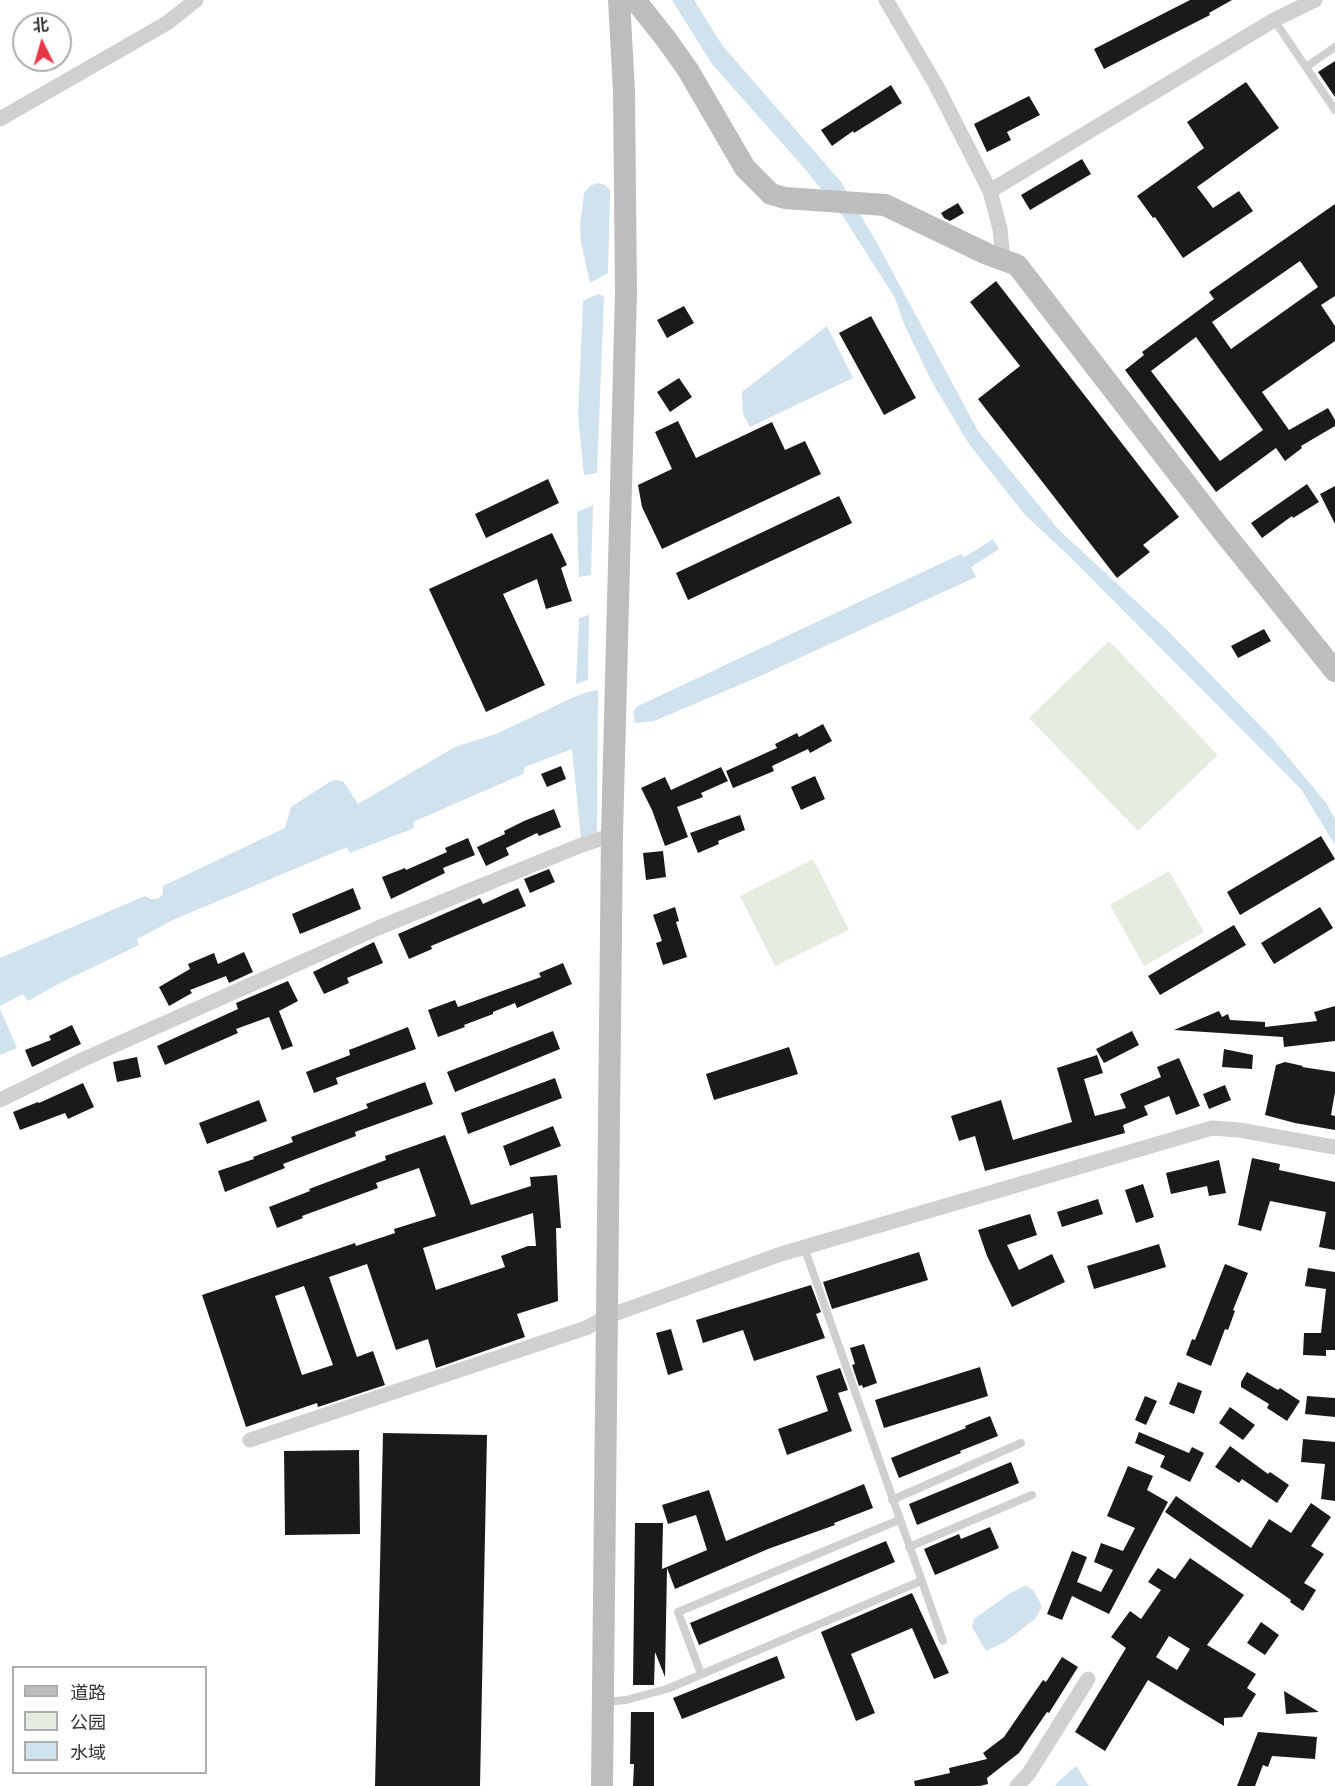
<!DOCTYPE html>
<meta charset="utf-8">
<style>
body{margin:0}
#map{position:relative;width:1335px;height:1786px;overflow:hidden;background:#fff;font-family:Signika,"Noto Sans SC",sans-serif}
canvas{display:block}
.legend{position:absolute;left:12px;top:1666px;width:195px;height:108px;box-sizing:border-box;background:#fff;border:2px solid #adadad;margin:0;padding:8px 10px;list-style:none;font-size:18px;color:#333}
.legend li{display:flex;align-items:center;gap:12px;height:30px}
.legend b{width:30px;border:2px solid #adadad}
.north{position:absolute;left:12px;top:12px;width:60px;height:60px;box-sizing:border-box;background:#fff;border:2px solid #adadad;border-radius:50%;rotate:355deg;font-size:16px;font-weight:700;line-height:24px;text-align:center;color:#333}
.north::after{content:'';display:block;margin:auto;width:21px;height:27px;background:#e63946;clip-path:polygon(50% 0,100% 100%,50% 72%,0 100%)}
</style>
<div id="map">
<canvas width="1335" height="1786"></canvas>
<ul class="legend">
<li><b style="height:8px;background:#bdbdbd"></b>道路</li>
<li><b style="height:16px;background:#e6ecdf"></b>公园</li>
<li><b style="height:16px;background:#cfe2ee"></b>水域</li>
</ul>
<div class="north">北</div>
</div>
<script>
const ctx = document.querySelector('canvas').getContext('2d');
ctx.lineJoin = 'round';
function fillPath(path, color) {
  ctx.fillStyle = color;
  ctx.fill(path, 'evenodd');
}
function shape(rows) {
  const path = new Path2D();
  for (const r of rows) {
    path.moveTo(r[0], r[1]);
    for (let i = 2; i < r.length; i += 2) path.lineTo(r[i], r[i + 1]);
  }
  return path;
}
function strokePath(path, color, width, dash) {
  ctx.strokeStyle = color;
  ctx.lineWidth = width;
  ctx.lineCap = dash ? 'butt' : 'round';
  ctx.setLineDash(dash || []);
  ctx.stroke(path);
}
const green = shape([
 [1109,641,1218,755,1138,831,1029,718],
 [813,859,849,930,775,966,740,896],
 [1169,871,1204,932,1144,966,1110,905]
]);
const water = shape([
 [672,0,694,0,722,45,841,182,877,243,978,431,1059,530,1167,630,1273,739,1327,804,1335,819,1335,845,1301,789,1067,554,1025,515,969,444,932,382,904,324,895,298,844,218,805,169,712,64],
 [597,183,605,185,610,190,608,273,590,283,581,242,580,225,584,193,590,186],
 [598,294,604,296,597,473,584,475,578,415,583,301],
 [827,326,853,378,750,427,743,414,742,392],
 [593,505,591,575,579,577,577,512],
 [993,539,999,549,971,567,976,577,758,677,654,721,635,723,633,712,636,707,961,554,965,557],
 [589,615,588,680,576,684,579,618],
 [598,690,597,832,581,838,572,749,525,767,523,774,413,822,414,828,350,853,347,847,175,919,137,939,139,945,60,983,28,1001,23,994,0,1006,0,958,145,896,150,899,158,899,163,894,163,886,285,828,291,807,328,783,334,780,343,781,358,804,455,747,496,734,574,697,588,692],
 [0,1009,17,1048,0,1055],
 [1026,1585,1034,1591,1042,1607,1035,1619,1005,1642,986,1651,972,1627,974,1619,1009,1594],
 [1076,1766,1089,1786,1055,1786,1058,1782]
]);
const building = shape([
 [1190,0,1232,0,1209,13,1210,15,1104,69,1094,49],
 [1335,61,1335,97,1318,72],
 [1246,82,1279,128,1197,187,1213,208,1239,191,1253,211,1183,258,1155,217,1153,218,1137,196,1204,148,1187,122],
 [891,85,902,103,854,133,853,131,832,146,821,130],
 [1029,96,1040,115,1007,132,1011,140,987,152,974,124],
 [1082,159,1091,174,1030,210,1021,195],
 [958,203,964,213,950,221,944,218,941,213],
 [1335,204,1335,296,1321,305,1335,326,1335,341,1262,392,1289,430,1328,408,1335,420,1335,426,1301,446,1302,448,1285,461,1276,448,1216,492,1125,370,1144,355,1142,352,1214,299,1209,292],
 [1300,261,1318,287,1231,349,1212,322],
 [1196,337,1263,430,1220,461,1151,371],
 [996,281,1179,517,1143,545,1150,552,1117,578,978,399,1020,366,970,302],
 [684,306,694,323,667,338,657,320],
 [871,316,916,398,884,415,839,333],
 [679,378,692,397,670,412,657,392],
 [678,421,696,458,772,422,785,450,805,441,821,474,662,549,642,507,638,485,672,469,655,432],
 [548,479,559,503,486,538,475,514],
 [1307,484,1319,502,1293,518,1292,516,1262,538,1251,523],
 [1335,486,1335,524,1320,494],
 [839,496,852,523,688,600,676,573],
 [552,533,567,565,561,568,572,601,546,609,537,579,503,594,545,685,486,712,429,589],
 [1264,629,1271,641,1238,658,1231,646],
 [823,724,832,741,810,753,808,749,772,766,774,771,733,788,726,771,777,748,775,744,797,733,799,737],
 [561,766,566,779,547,787,541,774],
 [721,767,728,781,701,793,703,797,677,807,688,837,665,846,652,810,641,788,665,777,671,790],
 [815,776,825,799,801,810,791,787],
 [554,809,561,827,539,836,537,833,506,848,509,855,486,866,477,847,505,834,504,831,524,821],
 [740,815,745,830,718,841,719,844,698,853,690,833],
 [1321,836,1335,859,1240,915,1227,892],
 [468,838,475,855,443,868,445,873,391,899,382,877,405,868,406,870,447,852,445,848],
 [663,851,666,877,646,880,643,853],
 [549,869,555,882,530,893,524,879],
 [353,888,361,909,300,934,292,914],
 [518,888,526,906,431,946,432,949,409,959,398,934,480,898,483,904],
 [675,907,679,921,676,922,687,957,663,965,656,943,662,941,653,915],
 [1320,907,1333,928,1274,964,1261,943],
 [1234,925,1246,945,1160,995,1148,976],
 [374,942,383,963,347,978,349,983,324,994,313,972],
 [244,952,253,972,229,983,226,976,190,990,192,993,169,1006,159,987,190,969,188,964,214,953,218,964],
 [563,963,572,984,517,1008,515,1003,493,1012,493,1014,464,1025,465,1027,438,1037,428,1010,455,1000,458,1007,541,977,539,973],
 [288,981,298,1001,279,1011,293,1046,282,1050,269,1017,236,1029,238,1033,165,1065,157,1046,238,1009,236,1003],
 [1335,1006,1335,1041,1284,1047,1283,1037,1174,1030,1219,1011,1222,1017,1228,1014,1230,1020,1265,1022,1265,1027,1317,1021,1314,1012],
 [72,1025,81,1044,32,1067,25,1050,51,1040,49,1036],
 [408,1027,416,1049,336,1078,338,1084,314,1093,306,1072,350,1055,349,1050],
 [553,1031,560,1049,455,1092,447,1072],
 [1132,1031,1139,1045,1104,1063,1096,1049],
 [789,1047,798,1074,714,1100,706,1074],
 [1224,1049,1253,1055,1252,1069,1222,1067],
 [1097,1055,1103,1073,1084,1079,1095,1116,1126,1108,1120,1094,1161,1077,1157,1067,1179,1058,1200,1106,1176,1115,1169,1096,1144,1106,1148,1115,1123,1125,1125,1133,985,1171,975,1136,959,1141,951,1116,1001,1100,1013,1140,1072,1122,1057,1068],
 [137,1057,141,1077,117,1082,113,1062],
 [1285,1062,1303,1066,1302,1067,1335,1072,1335,1092,1331,1115,1335,1116,1335,1130,1295,1123,1265,1115,1276,1065],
 [555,1078,562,1098,468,1134,461,1113],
 [425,1082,433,1104,355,1132,356,1136,283,1164,285,1168,225,1192,218,1171,254,1159,253,1157,293,1142,291,1137,368,1108,366,1104],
 [83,1083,94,1107,68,1119,65,1113,20,1130,13,1112,38,1102,39,1103],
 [1225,1085,1231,1100,1209,1109,1203,1094],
 [259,1100,267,1121,207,1144,199,1123],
 [553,1126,561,1146,510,1166,503,1146],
 [445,1135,471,1205,531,1186,530,1177,557,1175,561,1228,556,1228,558,1301,517,1314,525,1337,436,1368,428,1339,396,1350,367,1264,329,1277,357,1357,373,1351,385,1385,318,1407,317,1403,246,1427,202,1295,355,1243,356,1246,395,1233,394,1229,436,1216,419,1168,376,1183,378,1188,302,1216,303,1218,277,1228,269,1207,310,1191,309,1189,386,1160,385,1156],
 [533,1213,536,1246,528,1246,501,1256,505,1267,436,1290,423,1248],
 [304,1286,333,1365,302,1375,275,1296],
 [1252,1158,1280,1164,1279,1170,1335,1182,1335,1250,1319,1247,1326,1212,1270,1201,1261,1231,1238,1225],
 [1219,1160,1226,1193,1209,1196,1207,1186,1171,1194,1166,1173],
 [1143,1184,1154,1217,1136,1223,1125,1190],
 [1098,1199,1103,1214,1062,1227,1057,1212],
 [1030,1214,1037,1235,1007,1245,1019,1270,1052,1254,1065,1282,1012,1307,987,1256,978,1230],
 [1159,1244,1166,1267,1094,1289,1087,1266],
 [919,1252,928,1280,832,1309,823,1282],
 [1225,1264,1248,1273,1233,1310,1235,1311,1228,1330,1225,1329,1211,1366,1186,1355,1192,1339,1195,1340],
 [1308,1268,1335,1272,1335,1350,1326,1350,1326,1356,1303,1355,1304,1333,1321,1333,1326,1289,1305,1286],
 [811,1285,821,1312,816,1314,825,1338,754,1361,743,1330,703,1343,696,1320],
 [671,1329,683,1370,668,1375,656,1333],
 [864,1344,877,1383,863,1388,862,1385,859,1386,852,1365,855,1364,850,1348],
 [980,1367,988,1396,884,1428,875,1400],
 [840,1368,848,1390,838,1393,852,1431,787,1455,778,1429,828,1411,816,1376],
 [1247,1372,1278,1390,1280,1388,1300,1401,1287,1421,1267,1408,1269,1404,1241,1387,1241,1382],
 [1178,1382,1202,1391,1194,1414,1169,1404],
 [1145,1396,1157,1401,1146,1425,1135,1420],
 [1307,1396,1335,1398,1335,1417,1305,1414],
 [1230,1407,1255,1425,1243,1440,1219,1423],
 [990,1416,998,1436,960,1451,961,1453,899,1478,891,1458,966,1428,965,1426],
 [1139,1432,1189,1453,1192,1447,1204,1453,1190,1482,1160,1467,1165,1456,1135,1443],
 [383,1433,487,1435,480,1786,375,1786],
 [1303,1439,1335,1442,1335,1501,1321,1499,1325,1464,1301,1462],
 [1230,1446,1268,1474,1270,1472,1289,1485,1277,1503,1242,1479,1239,1483,1215,1467],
 [359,1450,360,1534,285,1535,284,1451],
 [1011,1462,1019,1483,917,1525,909,1504],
 [1128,1466,1153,1476,1147,1490,1168,1502,1109,1614,1072,1596,1062,1620,1047,1614,1072,1551,1087,1557,1077,1582,1101,1592,1113,1570,1094,1562,1101,1543,1123,1551,1135,1528,1107,1516],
 [864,1484,873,1508,834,1523,835,1525,768,1549,675,1589,667,1568,665,1677,655,1652,654,1685,633,1685,635,1523,663,1523,662,1569,707,1550,696,1515,668,1524,662,1505,709,1490,726,1541],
 [1176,1496,1251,1548,1269,1519,1291,1533,1311,1503,1331,1517,1311,1546,1324,1554,1304,1583,1316,1590,1303,1611,1290,1602,1291,1600,1165,1512],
 [990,1527,999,1548,935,1575,924,1549,959,1534,961,1539],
 [886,1541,895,1562,699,1645,690,1623],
 [1190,1558,1244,1595,1207,1645,1256,1674,1247,1688,1256,1694,1242,1717,1224,1718,1224,1726,1148,1680,1105,1751,1075,1732,1126,1648,1111,1637,1130,1611,1141,1619,1161,1590,1148,1582,1158,1568,1175,1579],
 [1169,1636,1190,1649,1177,1670,1156,1657],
 [912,1593,949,1673,934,1679,912,1628,851,1654,875,1713,856,1721,821,1632],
 [1261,1622,1279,1635,1265,1655,1247,1643],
 [777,1656,785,1678,682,1719,673,1698],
 [1062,1657,1078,1667,1049,1713,1047,1712,1019,1753,987,1778,988,1784,980,1786,915,1786,914,1781,950,1773,949,1768,987,1759,983,1753,1004,1737,1043,1680,1046,1682],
 [1284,1691,1319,1712,1286,1714],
 [631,1712,654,1712,654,1786,633,1786,634,1764,630,1764],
 [1258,1732,1317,1737,1315,1759,1272,1756,1268,1767,1263,1765,1255,1786,1237,1786]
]);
const lane = shape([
 [1274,20,1335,110],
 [1306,67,1335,47],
 [804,1247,943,1641],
 [892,1500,1021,1443],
 [909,1547,1032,1495],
 [701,1674,678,1612,899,1520],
 [604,1702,626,1700,667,1689,921,1581]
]);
const street = shape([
 [886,0,936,85,990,191,1000,229,1003,260],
 [0,119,167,23,196,0],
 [990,191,1274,20,1315,0],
 [0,1100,84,1059,378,928,579,846,612,835],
 [250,1440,586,1328,606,1317,781,1254,1212,1128,1239,1130,1335,1147],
 [1017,1786,1029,1773,1088,1679]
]);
const secondary = shape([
 [635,0,666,39,688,70,745,168,771,194,785,198,885,205,987,254,1017,265,1221,529,1335,671],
 [602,1786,612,835,626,292,624,91,619,0]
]);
fillPath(green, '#e6ecdf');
fillPath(water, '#cfe2ee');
fillPath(building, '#1a1a1a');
strokePath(lane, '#d0d0d0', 8);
strokePath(street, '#d0d0d0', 15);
strokePath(secondary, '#bdbdbd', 22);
</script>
